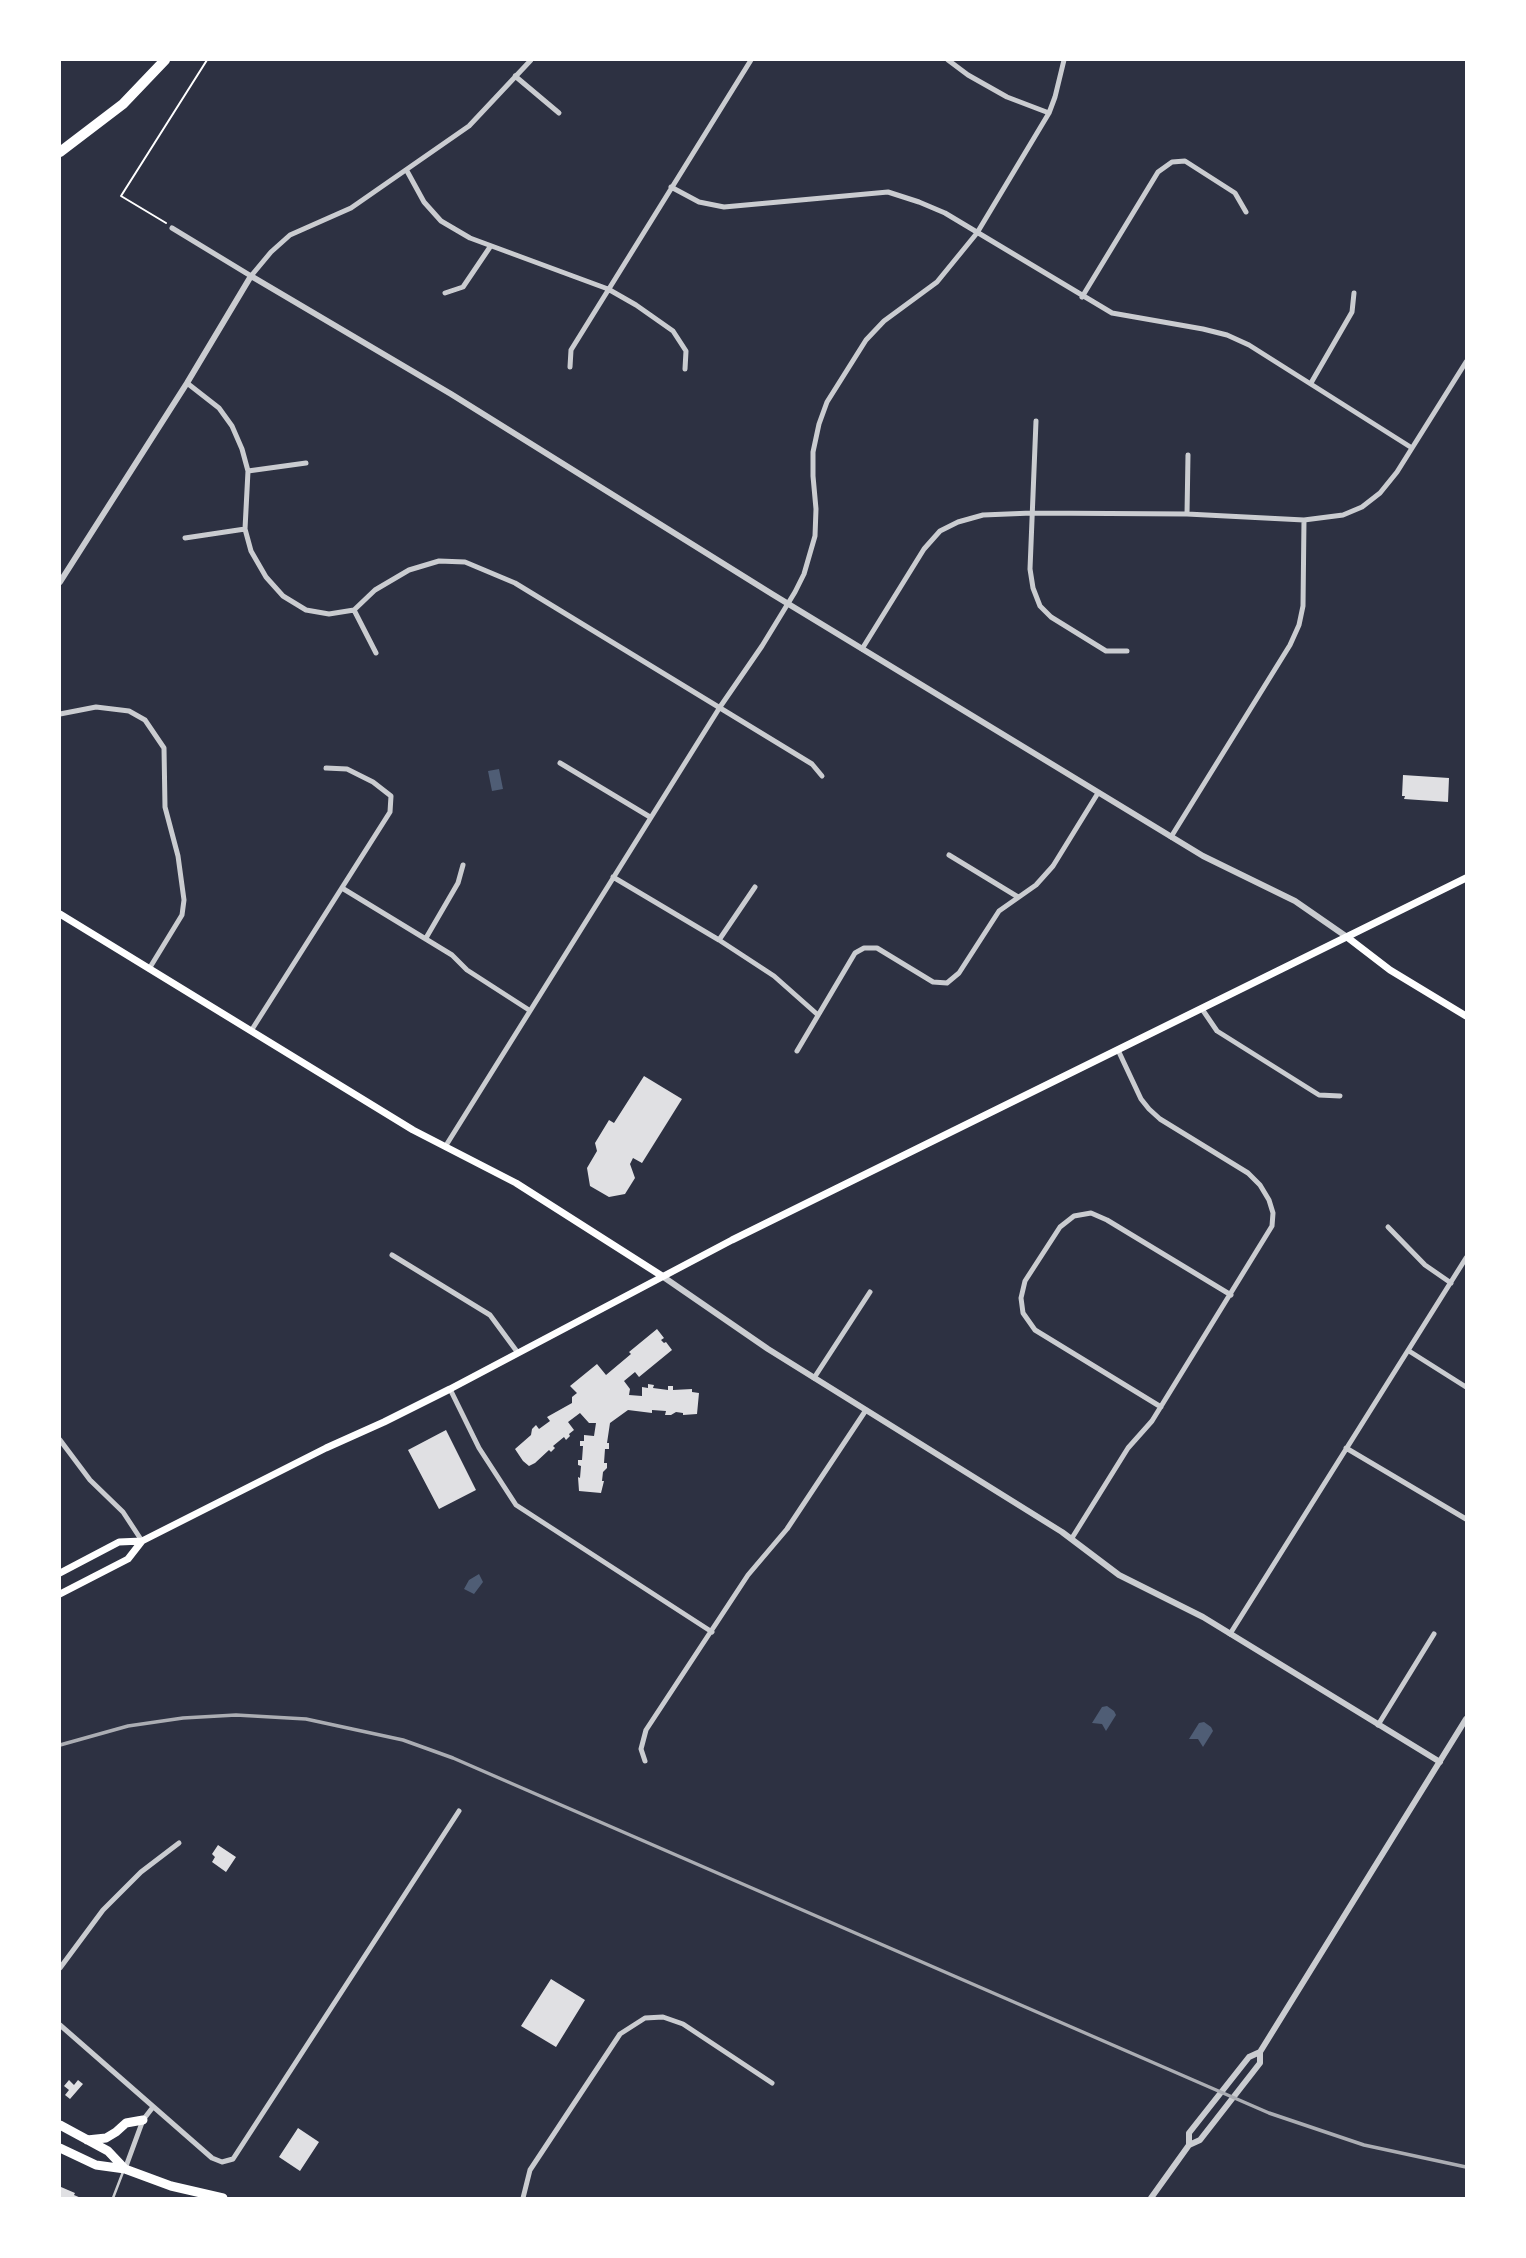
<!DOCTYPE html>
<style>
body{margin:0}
#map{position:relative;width:1526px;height:2258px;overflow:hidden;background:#2d3142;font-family:"Fira Sans",sans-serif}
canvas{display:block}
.frame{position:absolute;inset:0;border:61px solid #fff;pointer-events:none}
</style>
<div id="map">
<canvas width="1526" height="2258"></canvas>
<div class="frame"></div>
</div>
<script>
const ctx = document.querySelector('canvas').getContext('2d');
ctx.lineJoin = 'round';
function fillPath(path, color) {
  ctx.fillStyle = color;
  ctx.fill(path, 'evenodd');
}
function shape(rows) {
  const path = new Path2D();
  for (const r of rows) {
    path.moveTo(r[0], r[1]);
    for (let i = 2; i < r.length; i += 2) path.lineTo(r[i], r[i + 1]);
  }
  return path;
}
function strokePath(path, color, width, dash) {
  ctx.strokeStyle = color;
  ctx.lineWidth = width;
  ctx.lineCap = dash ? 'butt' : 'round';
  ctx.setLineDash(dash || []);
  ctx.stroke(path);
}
const water = shape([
 [499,769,503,789,492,791,488,771],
 [479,1574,483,1582,474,1594,464,1589,469,1580],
 [1107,1706,1114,1711,1116,1715,1106,1731,1102,1724,1092,1723,1102,1707],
 [1204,1722,1211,1727,1213,1731,1203,1747,1198,1739,1189,1739,1199,1723]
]);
const building = shape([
 [1403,775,1449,778,1448,802,1404,799,1405,796,1402,796],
 [644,1076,682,1099,642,1163,633,1158,630,1164,635,1178,625,1194,609,1197,590,1186,587,1168,597,1151,595,1143,609,1120,614,1123],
 [657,1329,664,1338,661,1340,664,1343,666,1342,672,1350,639,1377,635,1372,624,1381,630,1389,629,1395,642,1396,642,1387,648,1388,648,1384,654,1385,653,1388,668,1390,668,1386,673,1386,673,1390,692,1389,692,1392,699,1393,697,1414,683,1415,683,1413,676,1412,671,1415,665,1415,666,1411,652,1410,652,1413,628,1410,610,1423,607,1443,609,1443,609,1449,605,1449,604,1463,607,1463,607,1468,603,1472,602,1481,604,1481,601,1493,579,1491,578,1477,580,1478,581,1466,578,1465,578,1460,582,1460,583,1446,580,1446,580,1441,584,1441,584,1435,594,1436,596,1423,589,1423,580,1413,568,1422,574,1430,569,1434,570,1436,566,1440,564,1437,553,1446,555,1448,551,1452,549,1450,535,1463,529,1466,523,1461,515,1449,531,1435,532,1429,536,1425,539,1429,550,1421,547,1417,572,1403,572,1397,577,1393,570,1386,597,1364,606,1375,631,1354,629,1352],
 [446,1430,476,1490,439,1509,408,1450],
 [218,1845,236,1857,226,1872,212,1862,215,1857,212,1854],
 [551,1979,585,2000,556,2047,521,2026],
 [69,2080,74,2085,78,2080,83,2084,70,2099,65,2095,69,2090,64,2086],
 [298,2128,319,2142,300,2171,279,2157],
 [61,2187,75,2193,74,2195,81,2198,60,2198]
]);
const path = shape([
 [166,223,121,196,207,60]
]);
const service = shape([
 [113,2198,123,2172]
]);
const minor = shape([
 [948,60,968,75,1007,97,1049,113],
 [515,76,559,113],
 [407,171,424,202,441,221,470,238,608,289,636,305,673,331,686,351,685,369],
 [671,187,699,202,724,207,888,192,919,202,945,213,1112,313,1203,329,1227,335,1249,345,1412,448],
 [172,228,251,276,271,252,290,235,351,208,469,126,531,60],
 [445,293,463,287,490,247],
 [1082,297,1158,172,1172,162,1185,161,1235,193,1246,212],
 [570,367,571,350,751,60],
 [187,383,219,408,232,426,242,449,248,471,245,529,251,551,266,577,283,596,306,610,329,614,354,610,375,590,409,570,439,561,465,562,515,583,812,764,822,776],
 [1311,383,1352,312,1354,293],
 [1036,421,1030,569,1033,588,1040,606,1051,617,1106,651,1127,651],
 [248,471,306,463],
 [1187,514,1188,455],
 [185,538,245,529],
 [354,610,376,653],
 [862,649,924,549,940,531,958,522,983,515,1032,513,1187,514,1304,520],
 [60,714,96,707,129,711,145,720,164,748,165,807,178,856,184,900,182,915,149,969],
 [560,763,650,817],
 [1171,837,1290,645,1299,625,1303,606,1304,520,1343,515,1362,507,1380,493,1397,472,1466,362],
 [949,855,1018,897],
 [613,877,719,940,774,976,818,1015],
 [342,888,452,955,467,970,529,1010],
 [426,938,458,883,463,865],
 [719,940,755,887],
 [1202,1009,1217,1031,1319,1095,1340,1096],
 [251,1031,390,812,391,796,373,782,347,769,326,768],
 [797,1051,855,953,864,948,877,948,933,982,947,983,959,973,999,911,1036,885,1053,866,1098,793],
 [445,1147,720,707,762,646,795,592,804,574,815,536,816,509,813,476,813,452,819,424,827,402,866,340,884,321,937,282,977,233,1049,113,1055,97,1064,60],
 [1388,1227,1425,1265,1451,1283],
 [392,1255,490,1315,518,1353],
 [1409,1351,1466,1387],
 [814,1378,870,1292],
 [450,1389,479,1448,516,1505,712,1632],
 [1161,1407,1035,1330,1023,1313,1021,1298,1025,1281,1060,1227,1074,1216,1091,1213,1107,1220,1231,1295],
 [60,1440,90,1480,123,1512,142,1541],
 [1346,1448,1466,1519],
 [1072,1538,1128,1448,1152,1421,1272,1226,1273,1213,1269,1200,1260,1185,1248,1173,1160,1119,1149,1109,1141,1099,1118,1050],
 [1230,1634,1466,1258],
 [1378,1725,1434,1634],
 [645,1761,641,1749,646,1730,748,1575,787,1529,866,1410],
 [60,1968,103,1910,141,1872,179,1843],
 [60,2025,212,2158,222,2162,233,2159,459,1811],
 [125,2169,143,2120,153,2107],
 [523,2198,530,2170,620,2034,645,2018,663,2017,683,2024,772,2083]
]);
const tertiary = shape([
 [60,582,187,383,251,276,451,394,772,594,1203,856,1295,901,1347,937],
 [662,1276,768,1349,1062,1532,1119,1575,1203,1617,1440,1762],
 [1189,2145,1189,2133,1249,2057,1260,2052],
 [1151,2198,1189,2145,1200,2140,1260,2063,1260,2052,1466,1719]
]);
const secondary = shape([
 [60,914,413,1130,516,1183,662,1276],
 [1347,937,1390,970,1466,1016],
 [60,1573,119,1542,142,1541],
 [60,1594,128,1559,142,1541,326,1448,384,1422,450,1389,732,1240,1466,878]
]);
const trunk = shape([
 [60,2125,108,2151,125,2169],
 [87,2140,106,2138,116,2132,126,2123,143,2120],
 [60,2148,96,2165,125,2169,171,2186,223,2198]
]);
const motorway = shape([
 [60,152,123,104,165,60]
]);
const rail = shape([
 [60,1745,128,1726,183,1718,236,1715,306,1719,403,1740,453,1758,1269,2113,1364,2145,1466,2167]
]);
fillPath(water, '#4f5d75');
fillPath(building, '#e0e0e3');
strokePath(path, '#fff', 2);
strokePath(service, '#caccd0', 2.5);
strokePath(minor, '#caccd0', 5);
strokePath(tertiary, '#caccd0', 6);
strokePath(secondary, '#fff', 7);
strokePath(trunk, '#fff', 9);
strokePath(motorway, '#fff', 10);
strokePath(rail, '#abadb3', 3.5);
</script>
